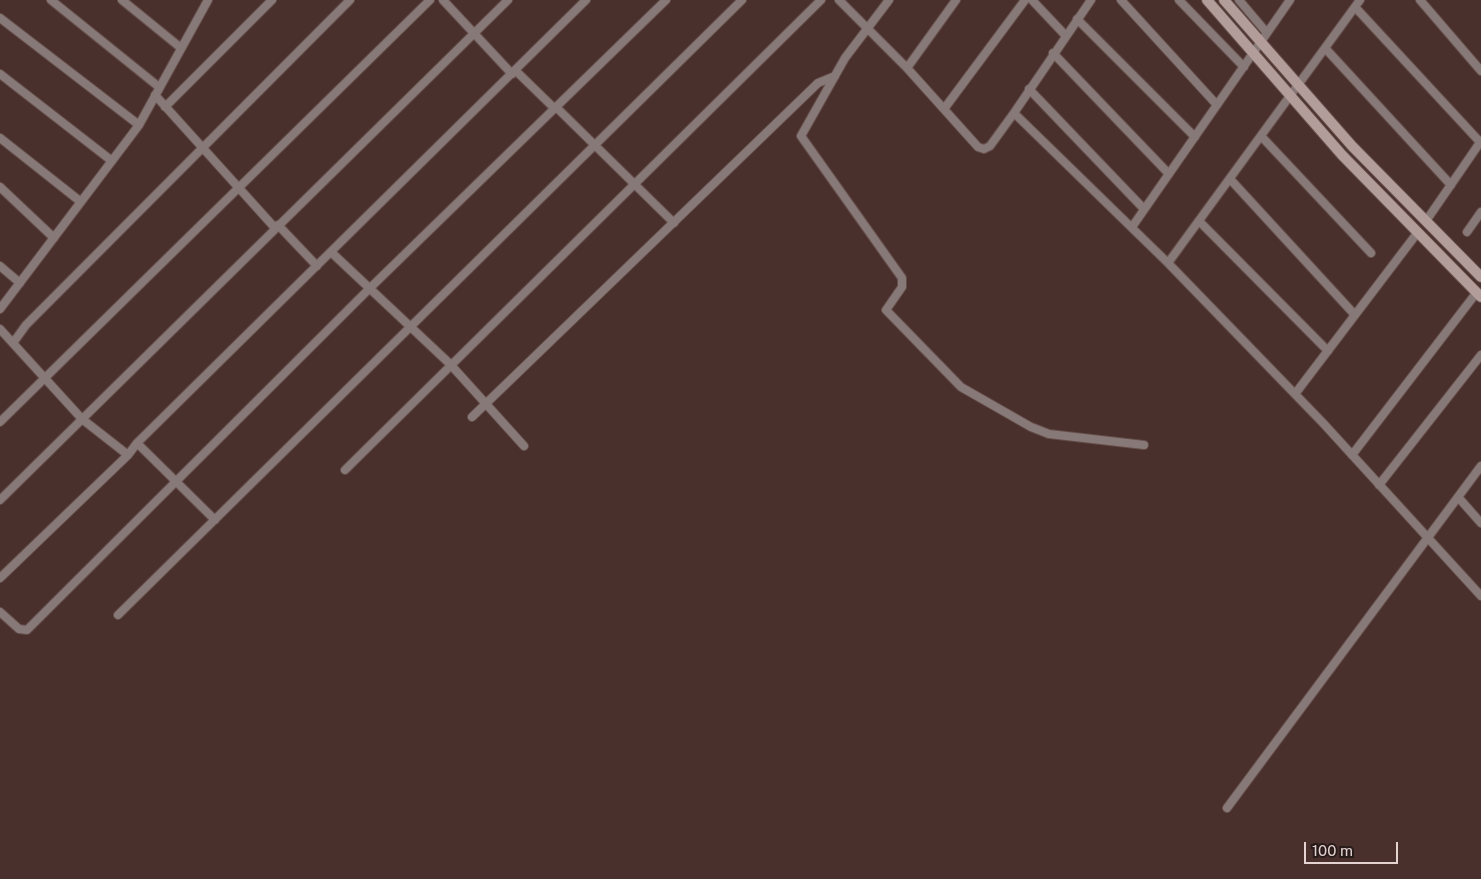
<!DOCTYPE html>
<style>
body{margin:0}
#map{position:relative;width:1481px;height:879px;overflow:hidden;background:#49302c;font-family:"Public Sans",sans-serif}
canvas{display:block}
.scale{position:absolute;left:1304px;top:842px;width:94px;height:22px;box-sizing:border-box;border:2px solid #e4d3d0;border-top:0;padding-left:6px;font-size:15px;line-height:18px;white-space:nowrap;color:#e4d3d0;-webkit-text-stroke:4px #271b1a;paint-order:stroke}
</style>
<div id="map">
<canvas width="1481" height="879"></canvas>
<div class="scale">100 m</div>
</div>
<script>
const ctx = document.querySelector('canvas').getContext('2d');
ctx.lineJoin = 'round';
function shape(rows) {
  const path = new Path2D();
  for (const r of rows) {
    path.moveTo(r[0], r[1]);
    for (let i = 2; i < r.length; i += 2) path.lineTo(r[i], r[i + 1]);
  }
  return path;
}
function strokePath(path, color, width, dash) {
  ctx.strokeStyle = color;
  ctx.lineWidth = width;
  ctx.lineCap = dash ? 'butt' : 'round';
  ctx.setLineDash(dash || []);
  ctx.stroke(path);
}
const minor = shape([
 [51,0,159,87],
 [122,0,181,48],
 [443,0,512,74],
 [839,0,907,68,978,147,984,149,990,146,1014,113],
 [889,0,845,58,801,136,902,278,902,287,886,310,961,387,1031,427,1049,434,1144,445],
 [1032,0,1066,36],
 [1091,0,1014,113,1168,263,1323,423,1481,596],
 [1121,0,1217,105],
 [1179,0,1244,67],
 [1239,0,1267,33],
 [1420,0,1481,71],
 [1355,7,1480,142],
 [0,18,139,125],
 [1077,19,1195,137],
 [1325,48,1451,185],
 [1053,53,1169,174],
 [907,68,956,0],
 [515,70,555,109],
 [0,74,112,161],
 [1029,89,1144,209],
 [155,95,275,228],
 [165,107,272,0],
 [556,107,674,223],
 [944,109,1025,0],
 [1261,136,1371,253],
 [0,138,81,202],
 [1230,179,1355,315],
 [0,187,54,238],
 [1199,221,1328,351],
 [1426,221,1481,141],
 [278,225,317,266],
 [1132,227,1290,0],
 [1467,232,1481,212],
 [331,252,450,364,524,446],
 [1168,263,1360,0],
 [0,266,20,283],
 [0,309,139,125,208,0],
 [0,329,82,419,128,455],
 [13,343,26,325,350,0],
 [1295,394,1418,232],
 [472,417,818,83,835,76],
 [0,422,430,0],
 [137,443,215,520],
 [1352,455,1477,292],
 [345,470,821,0],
 [1379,485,1481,355],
 [1458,497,1481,523],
 [0,500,508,0],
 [0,578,128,455,137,443,586,0],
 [0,612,19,629,27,630,369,289,666,0],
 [118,615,742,0],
 [1227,808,1481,466]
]);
const secondary = shape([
 [1207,0,1342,155,1481,297],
 [1224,0,1352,146,1481,277]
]);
strokePath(minor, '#654d4a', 10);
strokePath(secondary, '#654d4a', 12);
strokePath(minor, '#867977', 8);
strokePath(secondary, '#b29d9a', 10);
</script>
